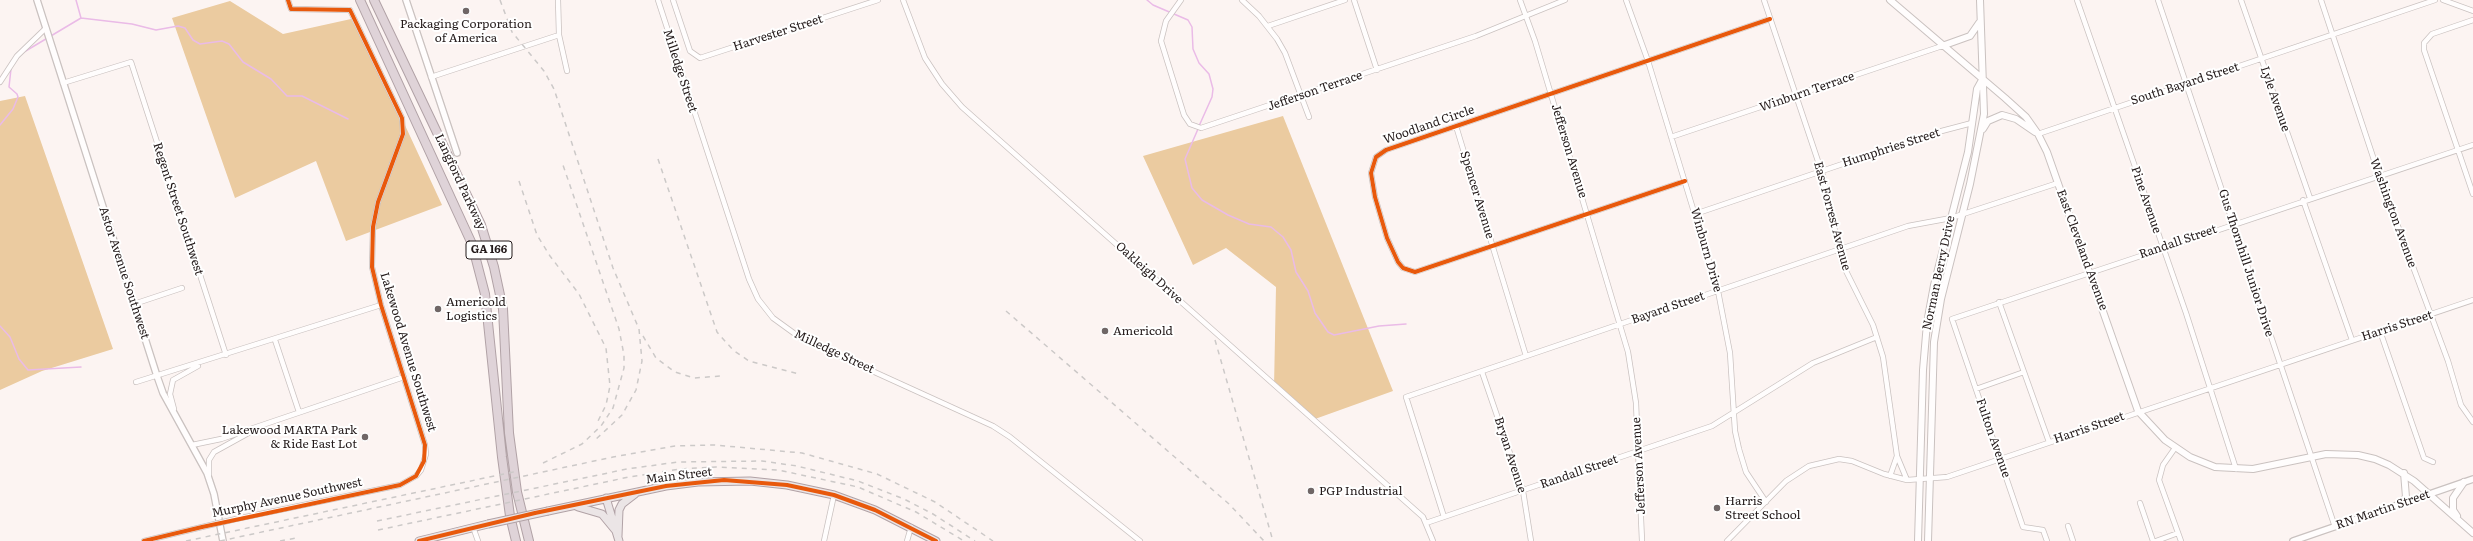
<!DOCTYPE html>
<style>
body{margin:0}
canvas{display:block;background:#fcf4f2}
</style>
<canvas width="2473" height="541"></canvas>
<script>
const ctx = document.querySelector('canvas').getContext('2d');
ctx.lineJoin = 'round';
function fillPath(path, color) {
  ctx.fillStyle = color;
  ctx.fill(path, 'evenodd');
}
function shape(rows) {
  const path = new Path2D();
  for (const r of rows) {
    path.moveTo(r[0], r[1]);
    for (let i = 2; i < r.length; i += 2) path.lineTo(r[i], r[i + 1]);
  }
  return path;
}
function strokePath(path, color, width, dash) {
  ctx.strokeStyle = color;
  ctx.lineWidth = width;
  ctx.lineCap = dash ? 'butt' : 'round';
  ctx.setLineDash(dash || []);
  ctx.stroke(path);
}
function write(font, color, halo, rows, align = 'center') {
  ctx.font = font + ' Literata,serif';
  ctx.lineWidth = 4;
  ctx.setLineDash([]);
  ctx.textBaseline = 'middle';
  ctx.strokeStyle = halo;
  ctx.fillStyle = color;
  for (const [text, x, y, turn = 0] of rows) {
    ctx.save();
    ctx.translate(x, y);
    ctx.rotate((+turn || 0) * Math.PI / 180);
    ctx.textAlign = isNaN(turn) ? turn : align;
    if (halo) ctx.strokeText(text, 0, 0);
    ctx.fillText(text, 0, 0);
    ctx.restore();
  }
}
const forest = shape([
 [230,1,283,34,351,19,384,80,442,205,346,241,316,161,235,198,172,18],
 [25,96,113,349,42,371,0,390,0,101],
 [1283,116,1393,391,1315,419,1274,387,1276,287,1226,248,1193,265,1143,156]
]);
const stream = shape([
 [76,0,81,18],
 [1147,0,1153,5,1188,20,1192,27,1193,49,1199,63,1209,74,1213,89,1212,97,1199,126],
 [24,52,81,18,132,24,156,30,178,26,185,28,193,40,200,44,222,41,229,44,243,62,271,79,287,96,302,96,348,119],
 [0,125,13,109,18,97,17,94,9,87,11,69],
 [1198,129,1185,159,1192,188,1202,200,1228,215,1249,224,1271,227,1283,237,1291,250,1296,272,1308,291,1315,313,1328,332,1334,335,1379,326,1406,324],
 [0,326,10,337,19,359,28,370,81,367]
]);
const minor = shape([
 [558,0,559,35,567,71],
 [658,0,749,279,758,299,773,318,802,339,993,426,1010,437,1140,541],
 [673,0,690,51,700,58,878,0],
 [903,0,925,58,942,84,962,107,1423,517,1433,541],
 [1181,0,1166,21,1161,41,1184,115,1190,124,1201,128,1476,36,1565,0],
 [1242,0,1259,16,1277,39,1285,53,1309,117],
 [1354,0,1377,70],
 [1520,0,1535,41,1628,352,1636,403,1642,541],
 [1626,0,1648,61,1718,291,1730,353,1735,431,1739,449,1746,472,1766,502],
 [1764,0,1823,176,1842,263,1873,325,1883,357,1897,456,1890,476],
 [2077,0,2186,313,2236,469],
 [2158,0,2335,527],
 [2241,0,2310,198],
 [2321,0,2379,175,2448,361,2461,405,2473,422],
 [2443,0,2473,11],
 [2473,20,2432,34,2424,43,2424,50,2473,194],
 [1268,26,1345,0],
 [431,77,559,35],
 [0,82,17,56,46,28],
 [63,83,131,62,226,355],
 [1456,126,1526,356],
 [2038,134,2435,0],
 [1671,137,1942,46],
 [1685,181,1415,272,1403,268,1398,262,1387,238,1375,197,1371,173,1376,157,1386,150,1770,19],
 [2303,200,2352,340],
 [1695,214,1934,133,1972,123],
 [1999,302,2049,442],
 [134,304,182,288],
 [2380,331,2424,458,2433,462],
 [275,340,299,412],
 [1482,372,1523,491,1531,541],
 [136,382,381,305],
 [1976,389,2024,372],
 [174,409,170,394,173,380,198,366],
 [192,445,221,439,404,377],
 [2175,448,2163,465,2159,480,2181,541],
 [1897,456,1907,480],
 [209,475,209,460,214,452,252,431],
 [2140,503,2153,541],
 [1444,517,1406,397,1908,226,1951,218,2058,183],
 [236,519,400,485,416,476,421,470,426,454,425,445,381,305,372,267,373,227,378,202,403,134,402,118,350,10,291,9,288,0],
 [1426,523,1712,426,1813,363,1877,337],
 [2068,526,2073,541],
 [473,527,478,541],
 [144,541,202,527],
 [824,541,834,495],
 [907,541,911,527],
 [1727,541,1786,481,1809,466,1839,459,1852,461,1884,474,1907,480,1947,477,2473,300],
 [2047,541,2043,530,2023,527,1952,319,2473,145],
 [2156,541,2178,533]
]);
const tertiary = shape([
 [37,0,157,376,163,393,207,473,214,494,223,541],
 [406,0,457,153],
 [2293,541,2473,479]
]);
const secondary = shape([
 [1890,0,2005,98,2026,117,2038,134,2047,152,2138,411,2165,440,2190,457,2215,467,2253,469,2326,454,2358,455,2375,459,2389,465,2414,481,2473,533],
 [1942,46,1970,36,1979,23],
 [1983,129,1988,121,2002,115,2016,119,2035,132],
 [2398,505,2406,497,2404,473],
 [2457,516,2453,510,2453,498,2464,482],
 [1918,541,1923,370,1927,323,1934,285,1968,152,1977,89,1982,80],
 [1928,541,1934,342,1941,299,1970,184,1984,114,1980,0]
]);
const primary = shape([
 [606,498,619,541],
 [578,507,602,514,616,531],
 [548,511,666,486,698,482,750,481,787,485,834,495,875,510,936,541],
 [618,536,619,510,622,504,635,494],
 [419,541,488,524]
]);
const motorway = shape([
 [360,0,472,244,485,294,502,457,510,516,516,541],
 [374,0,481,225,494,267,503,309,509,433,517,492,529,541]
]);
const rail = shape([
 [500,0,512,32,544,71,554,89,613,268,639,329,642,361,636,390,622,415,594,441],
 [658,159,717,332,733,350,749,361,799,374],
 [519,181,537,235,550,256,579,294,606,348,610,386,606,405,597,423],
 [1006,311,1229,504,1264,541],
 [643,336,656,358,675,372,694,378,720,376],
 [1215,340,1273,541],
 [543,463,582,444,601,426,613,408,624,368,624,355,619,329,563,165],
 [377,521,627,469,678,462,762,461,797,466,858,481,904,499,933,514,975,541],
 [378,530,629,477,680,469,716,467,778,470,858,487,916,512,964,541],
 [186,541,518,471],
 [220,541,613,457,675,446,715,445,802,453,877,474,935,502,993,541],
 [280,541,296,538]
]);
const minorBridge = shape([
 [202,527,236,519]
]);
const primaryBridge = shape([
 [488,524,548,511]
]);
const cycleway = shape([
 [1685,181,1415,272,1403,268,1398,262,1387,238,1375,197,1371,173,1376,157,1386,150,1770,19],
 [144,541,202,527,400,485,416,476,424,461,425,445,381,305,372,267,373,227,378,202,403,134,402,118,350,10,291,9,288,0],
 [419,541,535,513,666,486,724,480,787,485,834,495,875,510,936,541]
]);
const markers = [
 [466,11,4,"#6f6666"],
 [438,309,4,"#6f6666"],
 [1105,331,4,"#6f6666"],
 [365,437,4,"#6f6666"],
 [1311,491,4,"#6f6666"],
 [1717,508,4,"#6f6666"]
];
const shields = [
 [489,250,46]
];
const shieldNames = [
 ["GA 166",489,250]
];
const poiNames = [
 ["Packaging Corporation",466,24,"center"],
 ["of America",466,38,"center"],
 ["Americold",446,302],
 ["Logistics",446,316],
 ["Americold",1113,331],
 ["Lakewood MARTA Park",357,430,"right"],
 ["& Ride East Lot",357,444,"right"],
 ["PGP Industrial",1319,491],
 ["Harris",1725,501],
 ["Street School",1725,515]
];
const streetNames = [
 ["Harvester Street",778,33,-18],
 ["Milledge Street",680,71,72],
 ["South Bayard Street",2185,84,-18],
 ["Jefferson Terrace",1315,91,-19],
 ["Winburn Terrace",1807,92,-19],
 ["Lyle Avenue",2275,99,71],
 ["Woodland Circle",1429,125,-19],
 ["Humphries Street",1891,148,-18],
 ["Jefferson Avenue",1569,151,73],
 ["Langford Parkway",460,182,65],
 ["Spencer Avenue",1477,195,73],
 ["Pine Avenue",2146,200,71],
 ["Regent Street Southwest",178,209,72],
 ["Washington Avenue",2393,213,70],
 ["East Forrest Avenue",1832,216,75],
 ["Randall Street",2178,242,-19],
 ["Winburn Drive",1706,250,74],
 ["East Cleveland Avenue",2082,250,70],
 ["Gus Thornhill Junior Drive",2246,263,72],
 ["Astor Avenue Southwest",124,273,72],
 ["Oakleigh Drive",1149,273,42],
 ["Norman Berry Drive",1939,273,-78],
 ["Bayard Street",1668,308,-19],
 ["Harris Street",2397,326,-18],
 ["Lakewood Avenue Southwest",408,352,73],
 ["Milledge Street",834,352,25],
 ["Harris Street",2089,428,-19],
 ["Fulton Avenue",1993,438,71],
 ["Bryan Avenue",1510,455,72],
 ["Jefferson Avenue",1639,466,-93],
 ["Randall Street",1579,472,-19],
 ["Main Street",679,476,-7],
 ["Murphy Avenue Southwest",287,498,-12],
 ["RN Martin Street",2383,510,-19]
];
fillPath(forest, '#ebcba0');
strokePath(stream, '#eabbe7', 1.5);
strokePath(minor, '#cac2c0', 6);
strokePath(tertiary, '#cac2c0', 8);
strokePath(secondary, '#cac2c0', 8);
strokePath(primary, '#b1a2a6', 9);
strokePath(motorway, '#b1a2a6', 10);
strokePath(minor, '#fffdfd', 4.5);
strokePath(tertiary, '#fffdfd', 5.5);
strokePath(secondary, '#fffdfd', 6);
strokePath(primary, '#ebe5e6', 7);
strokePath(motorway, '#dfd3d8', 8);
strokePath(rail, '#ccc9c8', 1.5, [5, 5]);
strokePath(minorBridge, '#cac2c0', 6, []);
strokePath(primaryBridge, '#b1a2a6', 9, []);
strokePath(minorBridge, '#fffdfd', 4.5);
strokePath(primaryBridge, '#ebe5e6', 7);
strokePath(cycleway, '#e8590c', 4);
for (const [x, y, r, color] of markers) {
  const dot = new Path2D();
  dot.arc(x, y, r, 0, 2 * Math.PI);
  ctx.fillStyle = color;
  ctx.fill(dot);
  strokePath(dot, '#fff', 1.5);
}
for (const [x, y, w] of shields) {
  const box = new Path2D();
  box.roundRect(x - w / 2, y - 9, w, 18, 3);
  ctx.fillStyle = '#fff';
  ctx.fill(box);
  strokePath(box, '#231a1a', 1);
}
write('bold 11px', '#231a1a', null, shieldNames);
write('12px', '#231a1a', '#fff', poiNames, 'left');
write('12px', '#231a1a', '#fff', streetNames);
</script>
